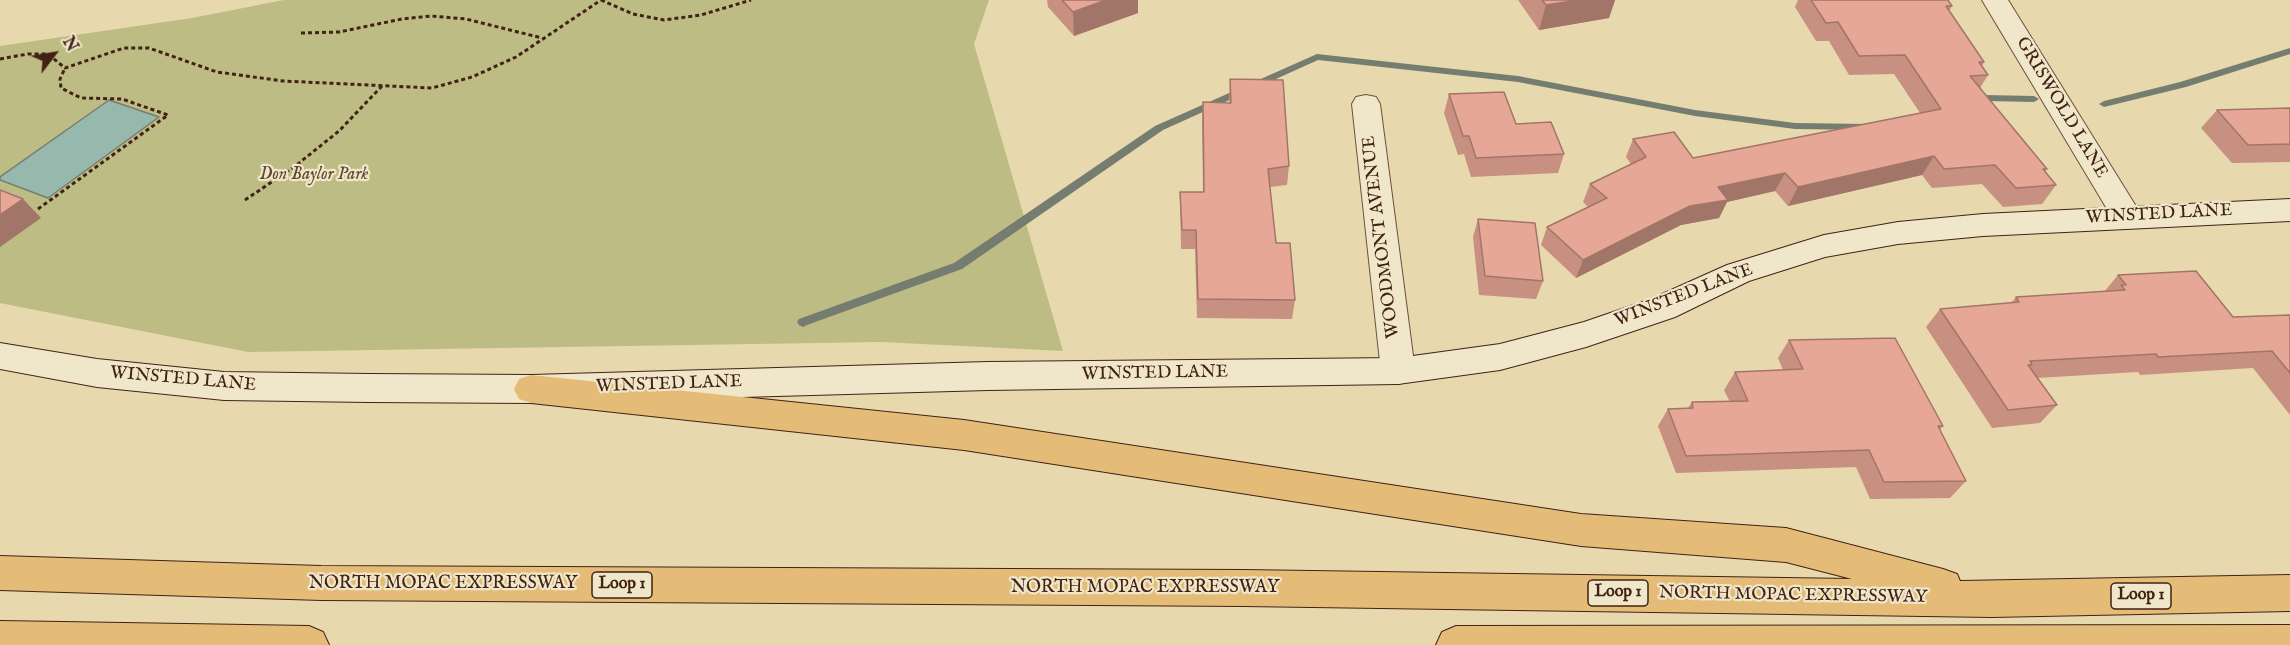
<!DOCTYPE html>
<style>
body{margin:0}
#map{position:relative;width:2290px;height:645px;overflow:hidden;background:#e8d8ae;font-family:"IM FELL English",serif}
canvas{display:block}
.north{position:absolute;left:24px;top:24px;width:60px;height:60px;-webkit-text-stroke:4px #f0e6ca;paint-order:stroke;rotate:59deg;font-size:16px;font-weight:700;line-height:24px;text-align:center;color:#412215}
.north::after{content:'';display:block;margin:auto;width:21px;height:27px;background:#412215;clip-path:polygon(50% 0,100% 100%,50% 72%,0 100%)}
</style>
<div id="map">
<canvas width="2290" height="645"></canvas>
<div class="north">N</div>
</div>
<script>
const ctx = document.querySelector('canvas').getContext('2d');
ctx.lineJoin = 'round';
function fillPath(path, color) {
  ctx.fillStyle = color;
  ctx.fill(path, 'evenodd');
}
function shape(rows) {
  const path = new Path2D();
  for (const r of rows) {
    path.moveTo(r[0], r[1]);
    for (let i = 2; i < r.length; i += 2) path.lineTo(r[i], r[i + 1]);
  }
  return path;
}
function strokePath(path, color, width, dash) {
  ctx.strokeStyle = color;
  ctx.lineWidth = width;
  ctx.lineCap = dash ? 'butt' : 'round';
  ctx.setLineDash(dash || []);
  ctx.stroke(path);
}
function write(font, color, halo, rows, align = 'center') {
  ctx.font = font + ' "IM FELL English",serif';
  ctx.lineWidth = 4.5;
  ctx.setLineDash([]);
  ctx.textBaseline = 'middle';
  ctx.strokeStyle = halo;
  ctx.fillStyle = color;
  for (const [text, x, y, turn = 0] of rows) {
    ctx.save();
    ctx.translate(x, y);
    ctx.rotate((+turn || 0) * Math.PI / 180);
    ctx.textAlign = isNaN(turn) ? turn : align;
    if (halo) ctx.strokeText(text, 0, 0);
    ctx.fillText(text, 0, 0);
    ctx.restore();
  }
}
const green = shape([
 [284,0,989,0,974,44,1063,351,881,342,248,352,0,303,0,46,192,18]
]);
const water = shape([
 [109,100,159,117,48,198,0,180,0,177,109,100]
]);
const stream = shape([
 [2290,48,2290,54,2186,87,2104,107,2099,104,2104,101,2180,82,2290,48],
 [1317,54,1518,76,1695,110,1795,123,1866,124,1871,127,1866,130,1795,129,1695,116,1518,82,1318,60,1163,130,962,269,807,325,803,327,799,325,797,322,799,319,954,263,1155,126,1317,54],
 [1984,95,2034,96,2039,99,2034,102,1985,101,1973,105,1968,102,1969,100,1984,95]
]);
const path = shape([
 [601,0,633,14,664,20,701,15,751,0],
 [301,33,339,32,402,19,431,16,466,19,542,38],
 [0,59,28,54,48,54,65,68,124,48,149,48,217,72,283,81,432,88,472,77,516,57,601,0],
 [245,200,294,167,339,131,382,86],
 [38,209,168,115,122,99,81,98,61,88,60,79,65,68]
]);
const minor = shape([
 [1982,0,2008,0,2142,216,2138,224,2127,227,2116,224,1982,0],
 [1366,95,1376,97,1380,104,1415,371,1410,381,1398,384,1386,381,1381,371,1352,104,1356,97,1366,95]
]);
const secondary = shape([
 [2290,199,2290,221,1983,236,1898,244,1825,257,1749,281,1675,317,1586,347,1500,370,1398,384,988,390,531,403,369,402,224,400,97,387,0,369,0,343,97,359,224,372,369,374,531,375,988,362,1398,358,1500,344,1584,322,1651,299,1727,265,1824,235,1898,222,1983,214,2290,199]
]);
const motorway = shape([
 [531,375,964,420,1581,514,1786,528,1943,569,1957,574,1960,581,2290,575,2290,611,1992,617,1244,606,321,600,0,590,0,556,321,566,1244,570,1852,579,1786,562,1581,546,964,450,531,403,519,399,514,389,519,379,531,375],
 [0,621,309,626,323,632,329,645,0,645,0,621],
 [2290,625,2290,645,1436,645,1442,632,1456,626,2290,625]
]);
const wall = shape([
 [1047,0,1138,0,1138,13,1074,36,1048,7],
 [1518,0,1615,0,1609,18,1539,30],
 [1798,0,1948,0,1952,6,1949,11,1984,62,1982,66,1988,75,1980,88,2047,169,2045,171,2056,185,2042,204,2003,207,1982,184,1932,188,1922,175,1788,206,1775,191,1727,202,1719,218,1681,225,1576,278,1541,245,1547,227,1588,207,1583,202,1590,184,1631,164,1626,157,1633,139,1693,158,1920,113,1894,74,1849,75,1829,41,1816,41,1795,7],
 [1230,79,1289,166,1287,185,1270,187,1276,243,1295,300,1292,319,1197,318,1195,249,1181,249,1180,192,1203,192,1202,121,1203,102,1229,103],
 [1449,94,1516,124,1564,154,1558,173,1471,177,1464,154,1458,155,1444,113],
 [2290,108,2290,162,2232,163,2201,128,2217,110],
 [1478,219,1543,281,1536,299,1479,295,1473,237],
 [2118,275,2233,317,2290,315,2290,415,2253,368,2140,375,2138,372,2037,378,2057,405,2040,423,1992,428,1926,327,1940,309,2011,303,2016,297,2104,292],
 [1789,340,1943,426,1940,430,1966,481,1950,498,1870,499,1856,467,1676,473,1658,426,1668,409,1688,408,1692,402,1730,402,1724,390,1735,372,1783,370,1778,358]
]);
const shadedWall = shape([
 [1106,0,1138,0,1138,13,1074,36,1073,12],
 [1579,0,1615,0,1609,18,1539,30,1546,5],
 [1934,156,1922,175,1788,206,1798,187],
 [1785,173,1775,191,1727,202,1719,218,1681,225,1576,278,1583,260,1718,187],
 [23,199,41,218,0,247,0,215]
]);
const building = shape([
 [1062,0,1106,0,1073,12,1062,0],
 [1542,0,1579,0,1546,5,1542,0],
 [1811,0,1948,0,1952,6,1946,6,1984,62,1979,62,1988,75,1970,76,2047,169,2043,169,2056,185,2016,188,1995,165,1944,169,1934,156,1798,187,1785,173,1718,187,1728,200,1690,206,1583,260,1547,227,1607,198,1590,184,1646,157,1633,139,1674,132,1693,158,1941,109,1905,55,1859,56,1838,22,1826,23,1811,0],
 [1230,79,1283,80,1289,166,1268,169,1276,243,1290,243,1295,300,1198,299,1196,230,1182,230,1180,192,1204,192,1203,102,1231,103,1230,79],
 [1504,92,1516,124,1551,122,1564,154,1476,158,1469,136,1463,136,1449,94,1504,92],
 [2290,108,2290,144,2248,145,2217,110,2290,108],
 [0,190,23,199,0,215,0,190],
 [1478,219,1535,223,1543,281,1485,276,1478,219],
 [2196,271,2233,317,2290,315,2290,373,2272,351,2158,357,2156,354,2030,361,2032,365,2028,365,2057,405,2008,410,1940,309,2019,302,2016,297,2125,290,2121,285,2126,285,2118,275,2196,271],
 [1895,338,1943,426,1938,426,1966,481,1884,482,1869,450,1686,456,1668,409,1693,408,1692,402,1748,401,1735,372,1803,369,1789,340,1895,338]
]);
const shields = [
 [622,585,60],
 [1618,593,60],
 [2141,596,60]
];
const shieldNames = [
 ["Loop 1",622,585],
 ["Loop 1",1618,593],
 ["Loop 1",2141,596]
];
const streetNames = [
 ["GRISWOLD LANE",2061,108,59],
 ["WINSTED LANE",2159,215,-3],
 ["WOODMONT AVENUE",1382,237,-97],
 ["WINSTED LANE",1684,296,-21],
 ["WINSTED LANE",1155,374,-1],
 ["WINSTED LANE",183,380,5],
 ["WINSTED LANE",669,385,-2],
 ["NORTH MOPAC EXPRESSWAY",443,584],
 ["NORTH MOPAC EXPRESSWAY",1145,588],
 ["NORTH MOPAC EXPRESSWAY",1793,596,1]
];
const parkNames = [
 ["Don Baylor Park",314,175]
];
fillPath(green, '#bdbc85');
fillPath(water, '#97b9ad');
strokePath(water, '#757d70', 1.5);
fillPath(stream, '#757d70');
strokePath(minor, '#6b503b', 2);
strokePath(secondary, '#412215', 2);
strokePath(motorway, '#412215', 2);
strokePath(path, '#412215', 3, [4, 3]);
fillPath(minor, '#f0e6ca');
fillPath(secondary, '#f0e6ca');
fillPath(motorway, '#e4bc77');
fillPath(wall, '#c79081');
fillPath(shadedWall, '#a27569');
fillPath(building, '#e7a796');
strokePath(building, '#a27569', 1.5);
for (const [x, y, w] of shields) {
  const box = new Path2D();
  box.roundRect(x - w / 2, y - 13, w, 26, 4.5);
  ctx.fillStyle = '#f0e6ca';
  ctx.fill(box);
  strokePath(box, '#412215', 1.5);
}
write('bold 16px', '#412215', null, shieldNames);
write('18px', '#412215', '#f0e6ca', streetNames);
write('italic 18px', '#604831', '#f0e6ca', parkNames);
</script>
